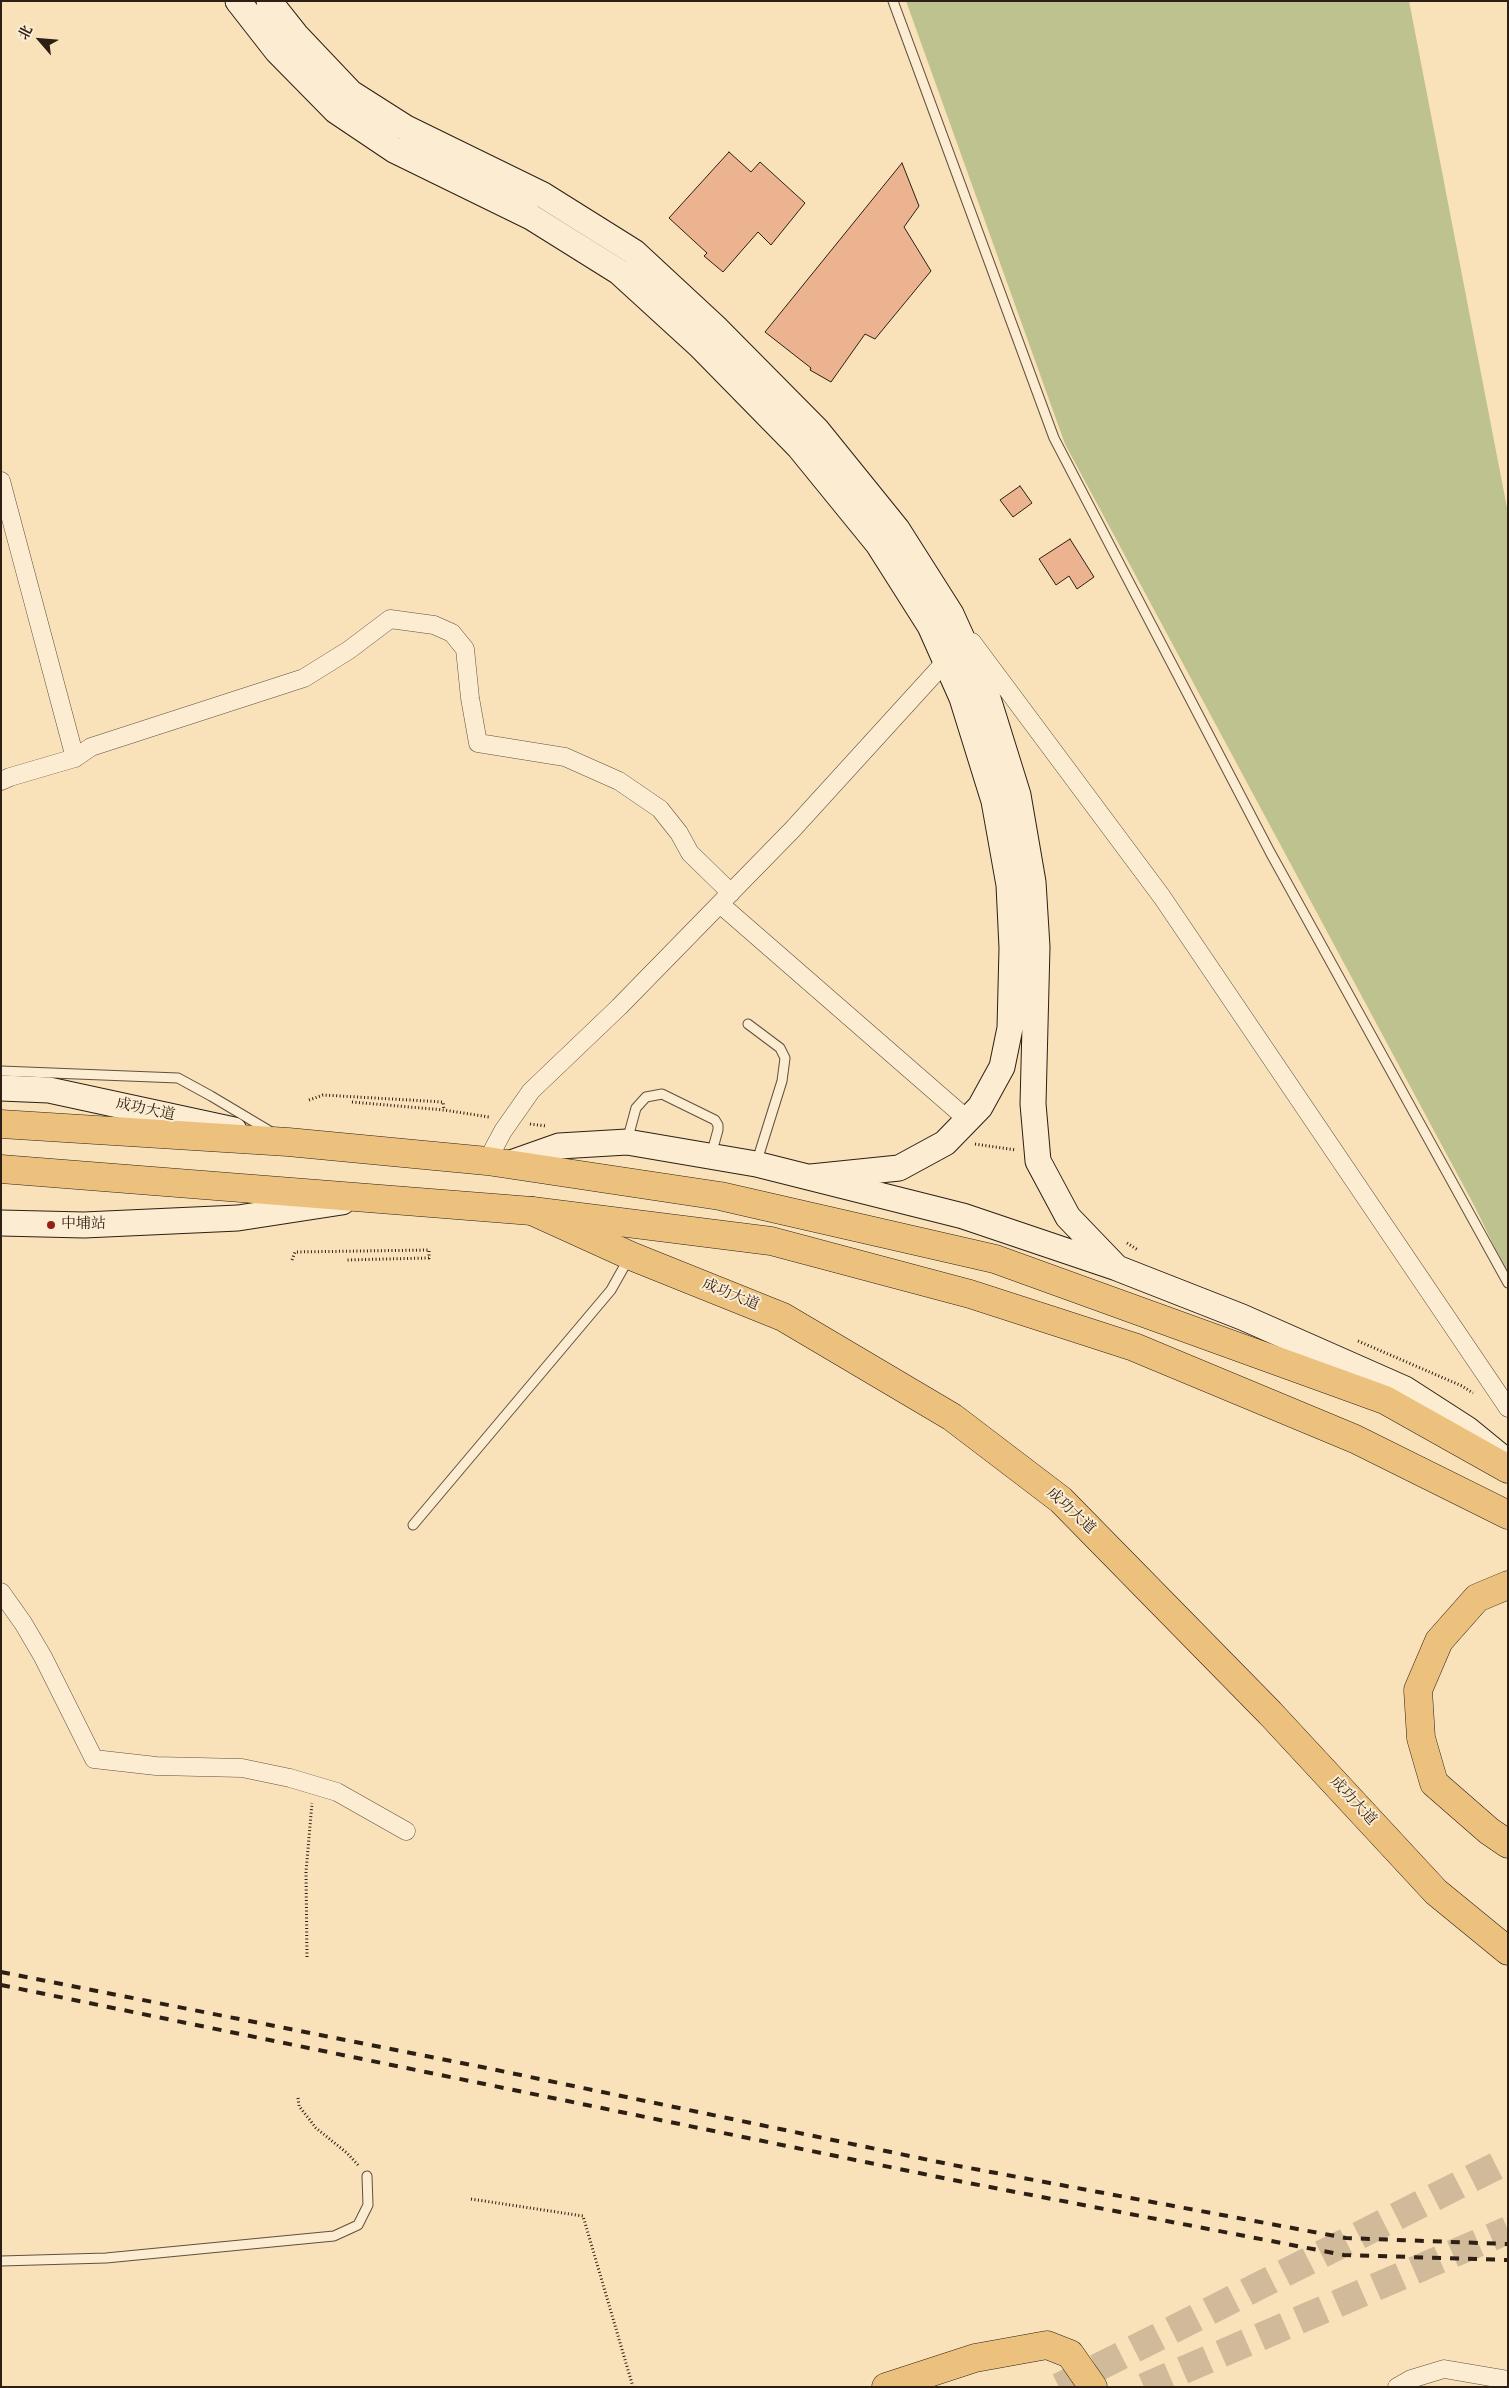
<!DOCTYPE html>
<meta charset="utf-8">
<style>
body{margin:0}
#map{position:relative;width:1509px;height:2388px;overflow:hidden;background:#f9e1ba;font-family:"Sorts Mill Goudy","Noto Serif SC",serif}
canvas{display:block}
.frame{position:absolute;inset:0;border:2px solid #2d1f14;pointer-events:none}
.north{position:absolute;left:15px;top:15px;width:50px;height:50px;-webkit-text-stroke:4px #fbecd2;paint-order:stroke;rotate:297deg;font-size:14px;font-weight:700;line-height:20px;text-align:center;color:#2d1f14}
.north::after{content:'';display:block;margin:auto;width:18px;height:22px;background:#2d1f14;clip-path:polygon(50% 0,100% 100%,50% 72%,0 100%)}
</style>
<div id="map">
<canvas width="1509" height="2388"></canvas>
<div class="frame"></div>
<div class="north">北</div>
</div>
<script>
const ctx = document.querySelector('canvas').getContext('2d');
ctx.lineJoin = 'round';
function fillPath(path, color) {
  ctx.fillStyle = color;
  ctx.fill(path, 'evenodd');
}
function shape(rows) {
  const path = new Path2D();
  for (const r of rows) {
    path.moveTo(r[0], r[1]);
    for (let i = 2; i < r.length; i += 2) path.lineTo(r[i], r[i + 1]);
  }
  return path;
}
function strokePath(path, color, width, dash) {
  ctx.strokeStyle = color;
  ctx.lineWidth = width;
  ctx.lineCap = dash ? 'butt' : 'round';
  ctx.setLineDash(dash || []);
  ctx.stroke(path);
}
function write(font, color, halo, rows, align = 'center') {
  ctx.font = font + ' "Sorts Mill Goudy","Noto Serif SC",serif';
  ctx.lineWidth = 4;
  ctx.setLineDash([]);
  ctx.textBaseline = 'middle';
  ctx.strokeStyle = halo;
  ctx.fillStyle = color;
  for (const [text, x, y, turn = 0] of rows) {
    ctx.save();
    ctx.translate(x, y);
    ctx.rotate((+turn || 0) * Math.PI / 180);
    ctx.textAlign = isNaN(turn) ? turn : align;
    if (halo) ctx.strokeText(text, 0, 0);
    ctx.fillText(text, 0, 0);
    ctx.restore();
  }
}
const green = shape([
 [906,1,1409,1,1508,513,1508,1275,1475,1207,1065,444]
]);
const building = shape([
 [729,152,751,172,760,162,805,203,771,245,758,232,723,272,704,256,707,253,669,218,729,152],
 [902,163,919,206,904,227,931,271,875,339,865,334,831,382,810,370,811,368,765,332,902,163],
 [1020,486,1032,503,1013,517,1000,500,1020,486],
 [1070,539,1094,577,1077,589,1069,576,1056,585,1039,559,1070,539]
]);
const trunkTunnel = shape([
 [1059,2387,1508,2160],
 [1144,2387,1508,2230]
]);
const path = shape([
 [309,1100,323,1095,443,1102,444,1110],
 [352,1102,444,1110,489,1117],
 [530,1124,546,1126],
 [975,1144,1016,1150],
 [1127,1243,1138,1250],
 [292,1260,295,1252,429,1250,429,1258,346,1260],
 [1358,1341,1462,1386,1473,1393],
 [307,1957,306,1872,312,1803],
 [298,2098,299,2106,316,2128,347,2153,359,2166],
 [471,2199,583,2216,633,2387]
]);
const service = shape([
 [893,1,1054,438,1270,852,1508,1283],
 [748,1024,780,1048,785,1058,782,1081,756,1164],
 [1,1071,178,1078,211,1096,273,1133],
 [627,1141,636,1108,646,1097,662,1094,715,1120,718,1125,718,1130,711,1155],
 [413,1525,611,1290,629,1258],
 [1,2261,106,2258,334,2236,358,2225,368,2205,367,2176]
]);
const minor = shape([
 [1,481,75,758],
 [972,642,1162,897,1508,1408],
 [1,781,10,777,75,758,91,747,304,678,349,650,390,619,434,625,452,633,465,649,470,698,478,743,565,757,619,781,660,809,679,833,690,853,731,893],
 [720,904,968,1120],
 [487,1161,503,1131,531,1091,619,1007,792,830,946,661],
 [1,1592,23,1623,43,1657,94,1759,156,1766,242,1768,290,1778,337,1792,406,1831],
 [1397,2387,1411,2379,1444,2369,1508,2380]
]);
const secondary = shape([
 [238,1,277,51,336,111,394,150,531,217,619,272,700,346,799,447,878,544,930,626,962,698,994,801,1009,885,1012,948,1010,1028,1002,1067,980,1107,945,1143,899,1168,811,1177],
 [269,1,296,35,351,93,406,128,543,195,634,252,717,329,817,430,897,529,951,614,985,689,1018,795,1033,882,1037,947,1033,1104,1038,1161,1068,1217,1117,1268],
 [1,1088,49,1090,234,1130],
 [508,1164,559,1146,627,1142,756,1164,963,1216,1117,1268,1242,1317,1405,1389,1467,1429,1500,1456],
 [1,1223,84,1225,238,1218,342,1202]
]);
const primary = shape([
 [1,1124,288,1142,487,1161,720,1196,995,1259,1385,1400,1508,1469],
 [1,1169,532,1211,771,1241,970,1294,1134,1347,1355,1439,1508,1515]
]);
const trunk = shape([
 [532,1211,631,1256,783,1317,952,1417,1061,1500,1270,1713,1436,1892,1508,1951],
 [1508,1585,1477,1598,1439,1641,1418,1690,1421,1738,1434,1783,1489,1831,1508,1844],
 [886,2387,975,2358,1047,2345,1070,2354,1093,2387]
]);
const rail = shape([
 [1,1972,482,2067,953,2165,1346,2238,1508,2244],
 [1,1985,953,2180,1344,2255,1508,2260]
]);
const markers = [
 [51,1225,5,"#8f2418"]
];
const streetNames = [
 ["成功大道",145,1111,12],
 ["成功大道",730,1296,22],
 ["成功大道",1070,1512,43],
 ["成功大道",1352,1802,47]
];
const poiNames = [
 ["中埔站",61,1225]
];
fillPath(green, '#bec28f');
fillPath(building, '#ebb38f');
strokePath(building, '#2d1f14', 1);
strokePath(trunkTunnel, '#d0ba99', 28, [28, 14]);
strokePath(service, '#60503e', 11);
strokePath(minor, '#60503e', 19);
strokePath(secondary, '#2d1f14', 27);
strokePath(primary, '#2d1f14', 29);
strokePath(trunk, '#2d1f14', 29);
strokePath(path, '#2d1f14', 3, [1, 2.5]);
strokePath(service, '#fbecd2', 9);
strokePath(minor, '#fbecd2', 18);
strokePath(secondary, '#fbecd2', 25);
strokePath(primary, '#ecc07d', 28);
strokePath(trunk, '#ecc07d', 28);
strokePath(rail, '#2d1f14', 4, [9, 9]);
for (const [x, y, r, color] of markers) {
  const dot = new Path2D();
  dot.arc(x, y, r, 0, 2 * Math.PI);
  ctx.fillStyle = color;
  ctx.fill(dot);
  strokePath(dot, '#fbecd2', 2);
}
write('15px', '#2d1f14', '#fbecd2', streetNames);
write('15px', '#2d1f14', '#fbecd2', poiNames, 'left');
</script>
